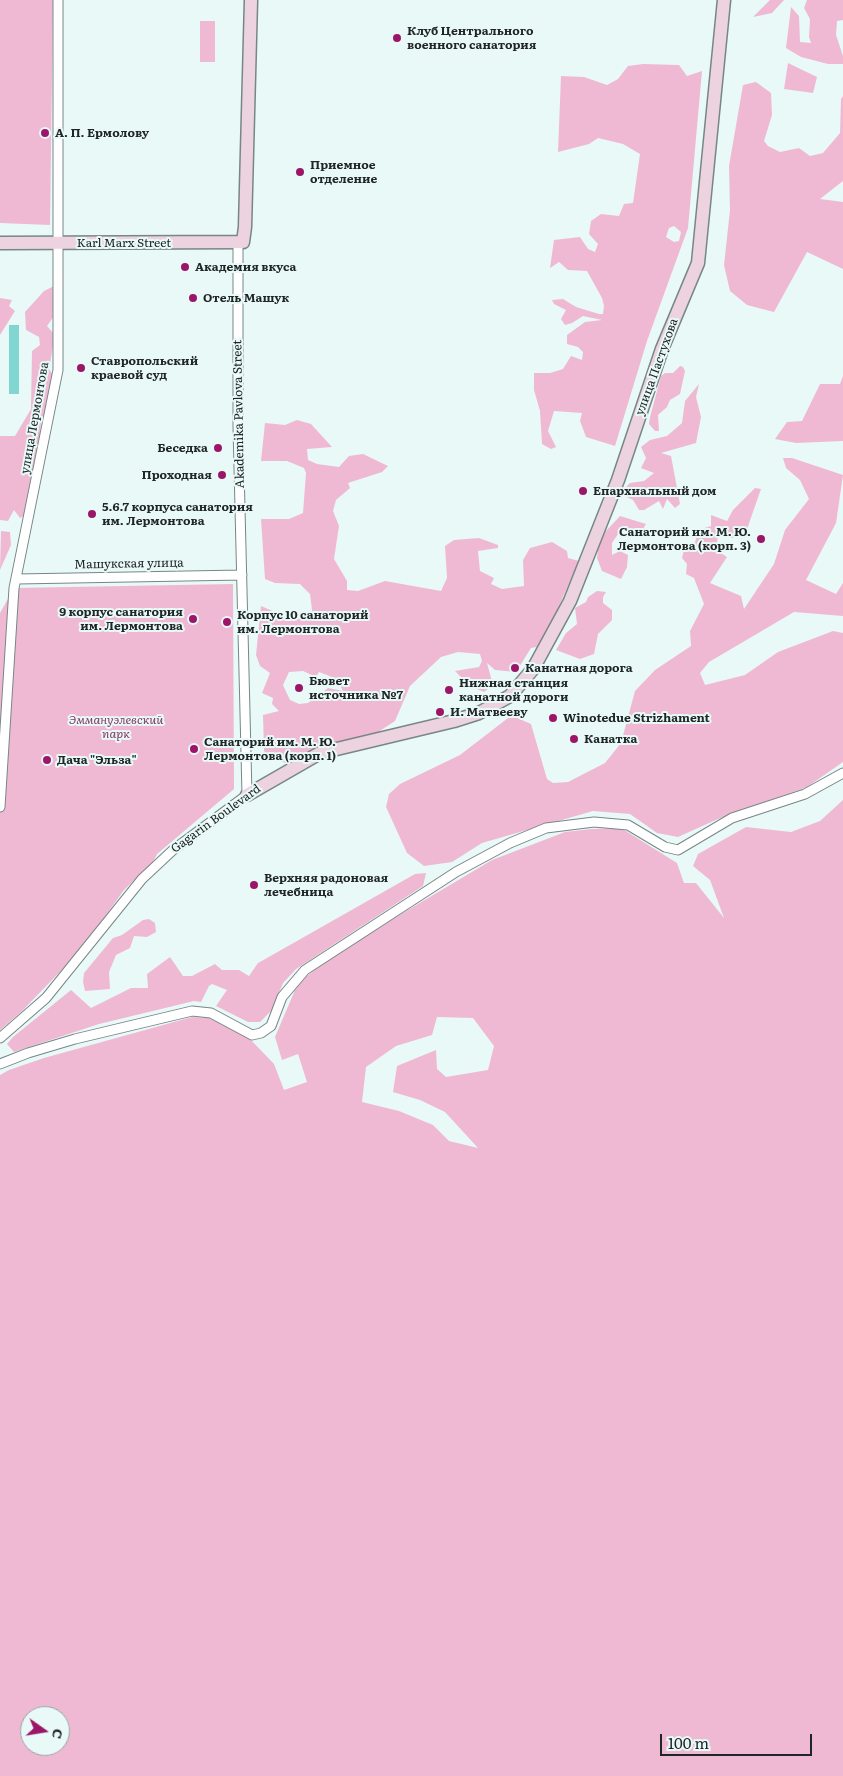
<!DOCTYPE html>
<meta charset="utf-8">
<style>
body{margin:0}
#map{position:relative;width:843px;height:1776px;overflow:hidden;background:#e8f9f8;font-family:Literata,serif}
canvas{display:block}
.north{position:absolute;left:20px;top:1706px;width:50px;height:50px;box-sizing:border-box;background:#e8f9f8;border:1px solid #98a5a4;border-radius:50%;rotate:103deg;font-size:14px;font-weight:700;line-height:20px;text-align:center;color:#202626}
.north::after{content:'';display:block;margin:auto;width:18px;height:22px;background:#9b1668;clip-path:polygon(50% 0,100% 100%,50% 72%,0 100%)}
.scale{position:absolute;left:660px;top:1734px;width:152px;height:22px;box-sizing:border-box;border:2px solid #202626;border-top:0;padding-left:6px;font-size:15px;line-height:18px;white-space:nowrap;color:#202626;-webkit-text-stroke:4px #e8f9f8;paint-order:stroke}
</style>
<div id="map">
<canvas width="843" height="1776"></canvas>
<div class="north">С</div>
<div class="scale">100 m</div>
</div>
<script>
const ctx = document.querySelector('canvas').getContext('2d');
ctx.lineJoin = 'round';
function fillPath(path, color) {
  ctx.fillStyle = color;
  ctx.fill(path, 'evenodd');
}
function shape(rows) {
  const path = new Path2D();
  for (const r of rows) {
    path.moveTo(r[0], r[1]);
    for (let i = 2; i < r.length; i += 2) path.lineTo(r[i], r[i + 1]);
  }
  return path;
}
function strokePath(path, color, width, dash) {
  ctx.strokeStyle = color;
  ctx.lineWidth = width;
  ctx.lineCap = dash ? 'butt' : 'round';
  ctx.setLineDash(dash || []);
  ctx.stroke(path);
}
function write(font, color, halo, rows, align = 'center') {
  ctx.font = font + ' Literata,serif';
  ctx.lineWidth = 4;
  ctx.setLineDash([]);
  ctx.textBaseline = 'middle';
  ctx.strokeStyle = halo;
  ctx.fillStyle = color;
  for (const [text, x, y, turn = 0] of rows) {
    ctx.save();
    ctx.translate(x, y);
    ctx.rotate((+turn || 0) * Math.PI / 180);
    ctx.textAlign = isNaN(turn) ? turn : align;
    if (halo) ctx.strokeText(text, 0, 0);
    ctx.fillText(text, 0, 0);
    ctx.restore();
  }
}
const green = shape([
 [0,0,53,0,50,225,0,223],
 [770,0,784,0,772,13,753,17],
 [807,0,843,0,843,20,837,21,836,35,843,56,843,64,828,64,801,57,786,48,791,7,799,16,800,42,811,43,809,37,810,19,804,8],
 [200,21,215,21,215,62,200,62],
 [788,63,817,77,813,93,784,89],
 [643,64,679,65,687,76,702,71,688,228,647,341,615,446,586,437,580,421,582,413,554,411,548,431,556,447,551,449,542,444,540,411,534,390,534,373,550,373,563,369,571,356,582,360,583,352,578,347,567,344,567,335,585,322,602,320,583,316,572,323,565,325,561,319,566,310,554,304,552,300,563,299,576,307,599,314,603,314,604,306,602,298,587,271,568,270,559,262,550,268,554,240,580,237,588,249,595,252,598,244,589,234,591,221,601,214,619,216,624,204,633,203,640,154,623,144,598,138,589,144,558,152,561,76,584,77,607,85,618,79,628,66],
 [674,226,681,232,679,241,674,242,666,237,669,228],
 [756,82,771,93,772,115,764,141,768,146,780,152,799,148,810,156,823,153,840,133,841,99,843,96,843,181,820,199,843,202,843,269,807,252,774,312,747,305,730,291,724,265,730,210,729,166,743,85],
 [56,285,56,313,47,326,55,335,49,369,54,377,49,408,41,421,37,469,26,515,20,518,14,510,8,521,0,520,0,436,15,436,31,409,32,351,40,345,39,337,26,330,25,312,44,291],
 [0,298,12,300,9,306,15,311,0,335],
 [680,366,683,367,685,371,680,394,670,400,667,407,658,415,659,431,655,431,649,424,650,417,661,376,665,373,673,373],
 [843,376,843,441,796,443,775,439,787,422,802,421,820,384,840,384],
 [699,384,696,397,701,417,696,443,661,453,671,456,680,504,675,508,667,499,663,509,659,501,644,510,639,510,633,500,625,496,624,489,630,483,644,481,654,473,641,468,646,458,641,447,650,440,667,436,682,423,685,401],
 [297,420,311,424,332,447,307,449,308,460,317,464,339,467,349,456,363,454,388,466,382,472,348,483,350,488,336,500,333,511,339,526,334,559,347,581,347,590,358,591,385,581,441,591,447,578,445,546,454,540,479,538,498,545,498,548,478,551,480,571,494,578,491,584,502,589,524,586,523,560,530,548,552,542,567,551,568,558,579,561,541,646,531,648,516,672,495,670,487,663,493,685,484,692,470,686,455,671,479,667,482,661,480,654,458,652,441,657,410,686,395,721,375,734,286,763,272,759,264,751,263,715,279,711,272,704,273,698,262,693,270,673,260,666,256,655,261,606,291,619,313,618,310,594,300,584,275,583,265,579,261,519,289,519,303,513,306,473,304,468,287,461,261,461,265,423,285,425],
 [303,671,316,677,319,672,337,679,343,691,328,688,308,703,299,704,290,700,283,685,289,672],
 [783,458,792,458,843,475,836,523,806,580,836,594,843,583,843,616,794,612,709,662,700,673,705,685,745,675,778,652,833,631,843,633,843,762,807,787,718,819,678,837,657,833,630,814,593,811,482,843,452,862,424,866,407,853,386,807,389,794,400,784,460,755,508,718,515,717,531,724,547,779,553,783,568,782,605,763,621,743,635,691,655,670,691,646,690,631,704,604,694,578,686,574,687,564,682,558,684,550,694,547,698,530,711,526,711,515,727,521,733,510,755,488,761,489,747,529,733,538,718,535,716,550,727,557,710,583,741,596,744,609,774,564,785,530,809,499,800,480,786,468],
 [620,516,646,524,643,529,635,532,620,531,612,543,612,555,620,551,628,555,627,567,621,579,602,571,597,558,599,543,606,531],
 [1,531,10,532,11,545,0,570],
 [233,584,234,789,157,854,153,862,124,890,82,949,21,1012,0,1030,0,613,14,588],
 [597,591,606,592,603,597,603,603,612,610,612,620,598,634,594,654,580,659,556,650,566,633,577,624,575,608,586,602,588,597],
 [843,800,843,1776,0,1776,0,1075,9,1070,44,1058,192,1017,211,1018,250,1039,274,1064,284,1090,307,1082,298,1054,282,1060,275,1037,295,990,306,977,323,963,403,913,492,860,565,832,591,829,621,828,677,863,684,883,696,883,724,918,710,880,693,866,698,854,746,827,791,832,820,821],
 [437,1017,473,1018,494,1046,488,1070,446,1077,437,1069,436,1050,397,1066,393,1092,420,1100,445,1112,478,1148,449,1141,433,1125,399,1111,362,1102,366,1067,396,1046,432,1035],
 [30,1716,60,1716,60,1746,30,1746],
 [426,873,423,886,296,969,283,983,272,1010,260,1022,248,1022,216,1006,227,990,212,984,209,986,201,1002,194,1001,99,1024,14,1052,7,1044,13,1037,71,990,91,1008,131,988,148,988,147,974,170,957,183,976,192,976,215,964,222,970,239,970,249,976,258,963,267,958,415,874],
 [149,919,155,923,156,932,147,937,134,936,130,948,116,955,109,972,110,989,85,991,83,982,84,973,113,938,122,935,143,920]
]);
const water = shape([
 [9,325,19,325,19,394,9,394]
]);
const street = shape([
 [17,579,242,575],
 [0,807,14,588,58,370,58,0],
 [0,1038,46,998,142,879,173,850,247,795,238,426,238,243],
 [0,1064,28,1053,75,1039,192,1011,211,1013,252,1035,261,1033,271,1026,282,997,305,970,456,872,510,843,546,828,594,822,628,825,665,847,678,850,732,818,805,794,843,773]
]);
const secondary = shape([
 [0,243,243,242,245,227,251,0],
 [247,795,320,753,454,721,479,713,510,696,533,669,570,601,618,480,662,349,698,263,724,0]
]);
const markers = [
 [397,38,5,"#9b1668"],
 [45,133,5,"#9b1668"],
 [300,172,5,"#9b1668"],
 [185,267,5,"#9b1668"],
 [193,298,5,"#9b1668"],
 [81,368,5,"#9b1668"],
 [218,448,5,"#9b1668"],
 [222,475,5,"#9b1668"],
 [583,491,5,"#9b1668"],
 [92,514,5,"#9b1668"],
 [761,539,5,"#9b1668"],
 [193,619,5,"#9b1668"],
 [227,622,5,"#9b1668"],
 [515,668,5,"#9b1668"],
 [299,688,5,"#9b1668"],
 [449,690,5,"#9b1668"],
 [440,712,5,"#9b1668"],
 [553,718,5,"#9b1668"],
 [574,739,5,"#9b1668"],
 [194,749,5,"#9b1668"],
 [47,760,5,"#9b1668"],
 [254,885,5,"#9b1668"]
];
const poiNames = [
 ["Клуб Центрального",407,31],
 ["военного санатория",407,45],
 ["А. П. Ермолову",55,133],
 ["Приемное",310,165],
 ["отделение",310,179],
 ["Академия вкуса",195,267],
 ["Отель Машук",203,298],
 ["Ставропольский",91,361],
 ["краевой суд",91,375],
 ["Беседка",208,448,"right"],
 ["Проходная",212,475,"right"],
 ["Епархиальный дом",593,491],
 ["5.6.7 корпуса санатория",102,507],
 ["им. Лермонтова",102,521],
 ["Санаторий им. М. Ю.",751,532,"right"],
 ["Лермонтова (корп. 3)",751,546,"right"],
 ["9 корпус санатория",183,612,"right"],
 ["им. Лермонтова",183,626,"right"],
 ["Корпус 10 санаторий",237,615],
 ["им. Лермонтова",237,629],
 ["Канатная дорога",525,668],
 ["Бювет",309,681],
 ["источника №7",309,695],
 ["Нижная станция",459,683],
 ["канатной дороги",459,697],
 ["И. Матвееву",450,712],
 ["Winоtedue Strizhament",563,718],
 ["Канатка",584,739],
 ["Санаторий им. М. Ю.",204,742],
 ["Лермонтова (корп. 1)",204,756],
 ["Дача \"Эльза\"",57,760],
 ["Верхняя радоновая",264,878],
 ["лечебница",264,892]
];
const streetNames = [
 ["Karl Marx Street",124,243],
 ["улица Пастухова",657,367,-70],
 ["Akademika Pavlova Street",239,414,-91],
 ["улица Лермонтова",35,418,-80],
 ["Машукская улица",129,564,-1],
 ["Gagarin Boulevard",216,819,-36]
];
const parkNames = [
 ["Эммануэлевский",116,720],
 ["парк",116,734]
];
fillPath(green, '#f0b9d3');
fillPath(water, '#82d6d1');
strokePath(street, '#778786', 11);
strokePath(secondary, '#778786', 15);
strokePath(street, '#fff', 9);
strokePath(secondary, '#edd2e0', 12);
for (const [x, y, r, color] of markers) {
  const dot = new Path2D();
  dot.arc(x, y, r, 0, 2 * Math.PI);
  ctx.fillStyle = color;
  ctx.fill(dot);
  strokePath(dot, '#e8f9f8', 2);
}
write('bold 12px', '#202626', '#e8f9f8', poiNames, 'left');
write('12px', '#202626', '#e8f9f8', streetNames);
write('italic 12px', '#843a61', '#e8f9f8', parkNames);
</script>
